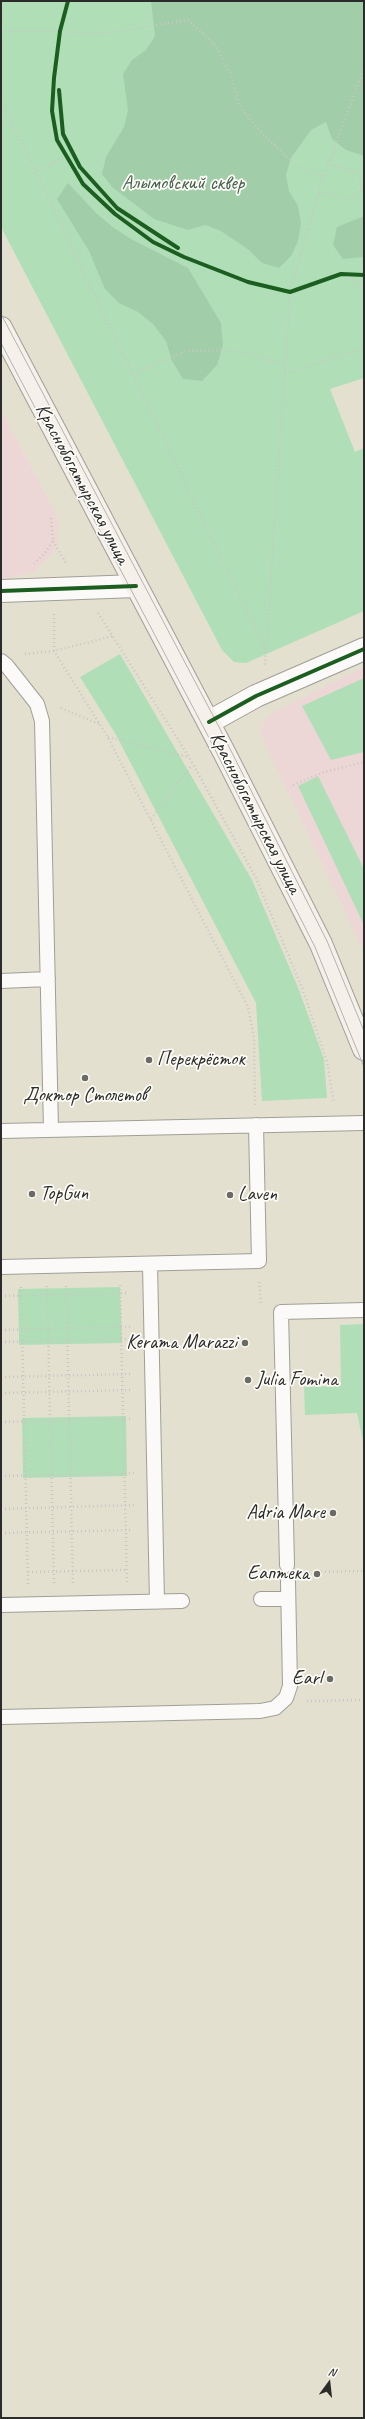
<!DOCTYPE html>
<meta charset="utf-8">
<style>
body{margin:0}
#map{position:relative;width:365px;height:2419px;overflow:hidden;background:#e3e0d0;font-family:Caveat,sans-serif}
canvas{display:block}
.frame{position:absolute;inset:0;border:2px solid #2b2b2b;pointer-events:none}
.north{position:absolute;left:309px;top:2363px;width:40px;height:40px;-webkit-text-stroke:3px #fdfcf7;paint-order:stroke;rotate:15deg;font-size:11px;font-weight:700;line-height:16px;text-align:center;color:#2b2b2b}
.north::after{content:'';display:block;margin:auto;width:14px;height:18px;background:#2b2b2b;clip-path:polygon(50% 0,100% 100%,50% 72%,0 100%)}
</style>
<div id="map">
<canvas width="365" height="2419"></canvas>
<div class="frame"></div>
<div class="north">N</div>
</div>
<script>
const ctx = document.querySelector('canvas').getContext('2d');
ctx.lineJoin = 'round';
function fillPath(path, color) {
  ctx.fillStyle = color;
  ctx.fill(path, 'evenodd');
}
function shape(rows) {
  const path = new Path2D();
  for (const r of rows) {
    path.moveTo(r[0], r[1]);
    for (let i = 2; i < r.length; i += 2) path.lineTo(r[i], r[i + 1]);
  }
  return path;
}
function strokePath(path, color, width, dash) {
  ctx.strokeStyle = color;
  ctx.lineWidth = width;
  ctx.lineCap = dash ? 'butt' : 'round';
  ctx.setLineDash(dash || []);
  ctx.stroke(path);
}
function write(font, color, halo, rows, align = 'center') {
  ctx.font = font + ' Caveat,sans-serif';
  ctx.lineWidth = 3.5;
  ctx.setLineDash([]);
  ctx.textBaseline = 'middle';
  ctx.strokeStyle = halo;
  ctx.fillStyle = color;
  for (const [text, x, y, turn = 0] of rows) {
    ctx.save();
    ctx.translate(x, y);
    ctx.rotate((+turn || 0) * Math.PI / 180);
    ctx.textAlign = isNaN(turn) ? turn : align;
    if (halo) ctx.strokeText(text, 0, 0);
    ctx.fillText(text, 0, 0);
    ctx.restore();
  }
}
const built = shape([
 [1,410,58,518,57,548,34,572,1,579],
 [364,667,364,951,260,733,265,719,276,711]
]);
const green = shape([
 [1,1,364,1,364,378,330,389,355,452,364,448,364,611,246,663,234,662,222,650,1,227],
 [120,654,252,880,299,990,324,1059,327,1098,262,1101,256,1003,115,733,80,677],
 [364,678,364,752,331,760,302,706],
 [318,776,364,869,364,925,298,786],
 [120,1287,122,1343,19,1345,18,1289],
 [364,1324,364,1446,357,1413,305,1415,304,1387,341,1386,340,1325],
 [126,1416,127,1476,23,1478,22,1418]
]);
const forest = shape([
 [151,1,364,1,364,156,346,150,332,139,326,122,311,130,291,158,286,175,289,191,298,206,301,223,298,241,291,256,279,268,262,263,249,250,221,231,205,225,188,230,154,219,112,187,102,174,106,157,124,127,128,110,123,74,132,60,146,50,155,36],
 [68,183,97,214,114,228,131,239,188,268,221,323,223,345,217,365,202,381,183,379,172,361,166,341,153,324,138,312,119,303,105,289,89,251,57,199],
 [364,216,364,257,343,259,333,245,337,227]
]);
const path = shape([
 [68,1,60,31,54,78,52,111,57,140,83,184,115,214,153,242,184,257,248,282,290,292,341,274,364,275],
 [1,31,60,31,88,34,114,32,188,20,215,45,231,75,239,106,262,133,294,164,323,177],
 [1,100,266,651,265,665],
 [37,171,67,156],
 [318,193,350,199,355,197,361,188,360,177,357,173,327,163],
 [341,275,364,287],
 [285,373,364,348],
 [133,374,186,351,229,350,261,357,285,365],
 [53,541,66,563],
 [34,564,44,554,53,541,51,517],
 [98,613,189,757,256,878,303,990,327,1062,334,1102],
 [54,614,54,651,107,736,248,1007,254,1037,255,1105],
 [266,650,290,292,323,177,364,68],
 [25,654,54,651,113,636],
 [61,708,99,724],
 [108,737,188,757],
 [293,785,324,772,364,762],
 [151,819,192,765],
 [259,1282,261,1303],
 [120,1285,127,1582],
 [47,1286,54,1583],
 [66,1286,73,1583],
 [21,1287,28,1584],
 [1,1296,128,1293],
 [1,1330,130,1327],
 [1,1342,131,1339],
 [1,1377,130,1374],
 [1,1393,132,1390],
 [1,1422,133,1419],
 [1,1476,134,1473],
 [1,1509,135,1505],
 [1,1533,133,1530],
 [28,1572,126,1570],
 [309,1572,364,1571],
 [307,1701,364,1700]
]);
const service = shape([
 [1,661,7,666,37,704,42,721,51,1130],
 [1,981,48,979],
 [1,1131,364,1123],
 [150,1264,157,1602],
 [1,1267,259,1261,256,1125],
 [287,1565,281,1312,364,1310],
 [261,1599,288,1599],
 [1,1605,182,1601],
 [1,1717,260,1711,275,1708,286,1698,290,1686,288,1581]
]);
const minor = shape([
 [209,722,256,696,364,649]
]);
const tertiary = shape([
 [1,591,136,586]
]);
const secondary = shape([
 [1,328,225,754,321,944,364,1049]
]);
const tram = shape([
 [1,314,219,727,327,941,364,1031],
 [1,343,207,734,315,947,364,1067]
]);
const cycleway = shape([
 [68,1,60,31,54,78,52,111,57,140,83,184,115,214,153,242,184,257,248,282,290,292,341,274,364,275],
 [59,90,63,134,80,167,117,208,178,248],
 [1,591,136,586],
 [209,722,256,696,364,649]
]);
const markers = [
 [149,1060,4,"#6b6a65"],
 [85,1078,4,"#6b6a65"],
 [32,1194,4,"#6b6a65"],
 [230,1195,4,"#6b6a65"],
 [245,1343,4,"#6b6a65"],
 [248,1380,4,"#6b6a65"],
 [333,1513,4,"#6b6a65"],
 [317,1574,4,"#6b6a65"],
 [330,1679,4,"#6b6a65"]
];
const parkNames = [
 ["Алымовский сквер",183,184]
];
const streetNames = [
 ["Краснобогатырская улица",82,484,62],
 ["Краснобогатырская улица",255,813,63]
];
const poiNames = [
 ["Перекрёсток",157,1060],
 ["Доктор Столетов",85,1096,"center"],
 ["TopGun",40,1194],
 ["Laven",238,1195],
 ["Kerama Marazzi",237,1343,"right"],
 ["Julia Fomina",256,1380],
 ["Adria Mare",325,1513,"right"],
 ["Еаптека",309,1574,"right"],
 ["Earl",322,1679,"right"]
];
fillPath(built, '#edd7d6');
fillPath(green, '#b0dfb7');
fillPath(forest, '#a2cda9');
strokePath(service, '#a09f96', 16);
strokePath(minor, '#a09f96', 24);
strokePath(tertiary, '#a09f96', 24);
strokePath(secondary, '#a09f96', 24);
strokePath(path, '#c8c7c4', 2.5, [1, 3]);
strokePath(service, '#fbfaf8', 14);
strokePath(minor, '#fbfaf8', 22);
strokePath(tertiary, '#fbfaf8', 22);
strokePath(secondary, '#f5f1ea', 22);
strokePath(tram, '#b3b2b0', 1);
strokePath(cycleway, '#1b5e20', 4);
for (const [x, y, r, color] of markers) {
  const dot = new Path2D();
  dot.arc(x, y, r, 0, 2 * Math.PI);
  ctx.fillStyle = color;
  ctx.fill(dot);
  strokePath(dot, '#fdfcf7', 1.5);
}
write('20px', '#47614f', '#fdfcf7', parkNames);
write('20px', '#2b2b2b', '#fdfcf7', streetNames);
write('20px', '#2b2b2b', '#fdfcf7', poiNames, 'left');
</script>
